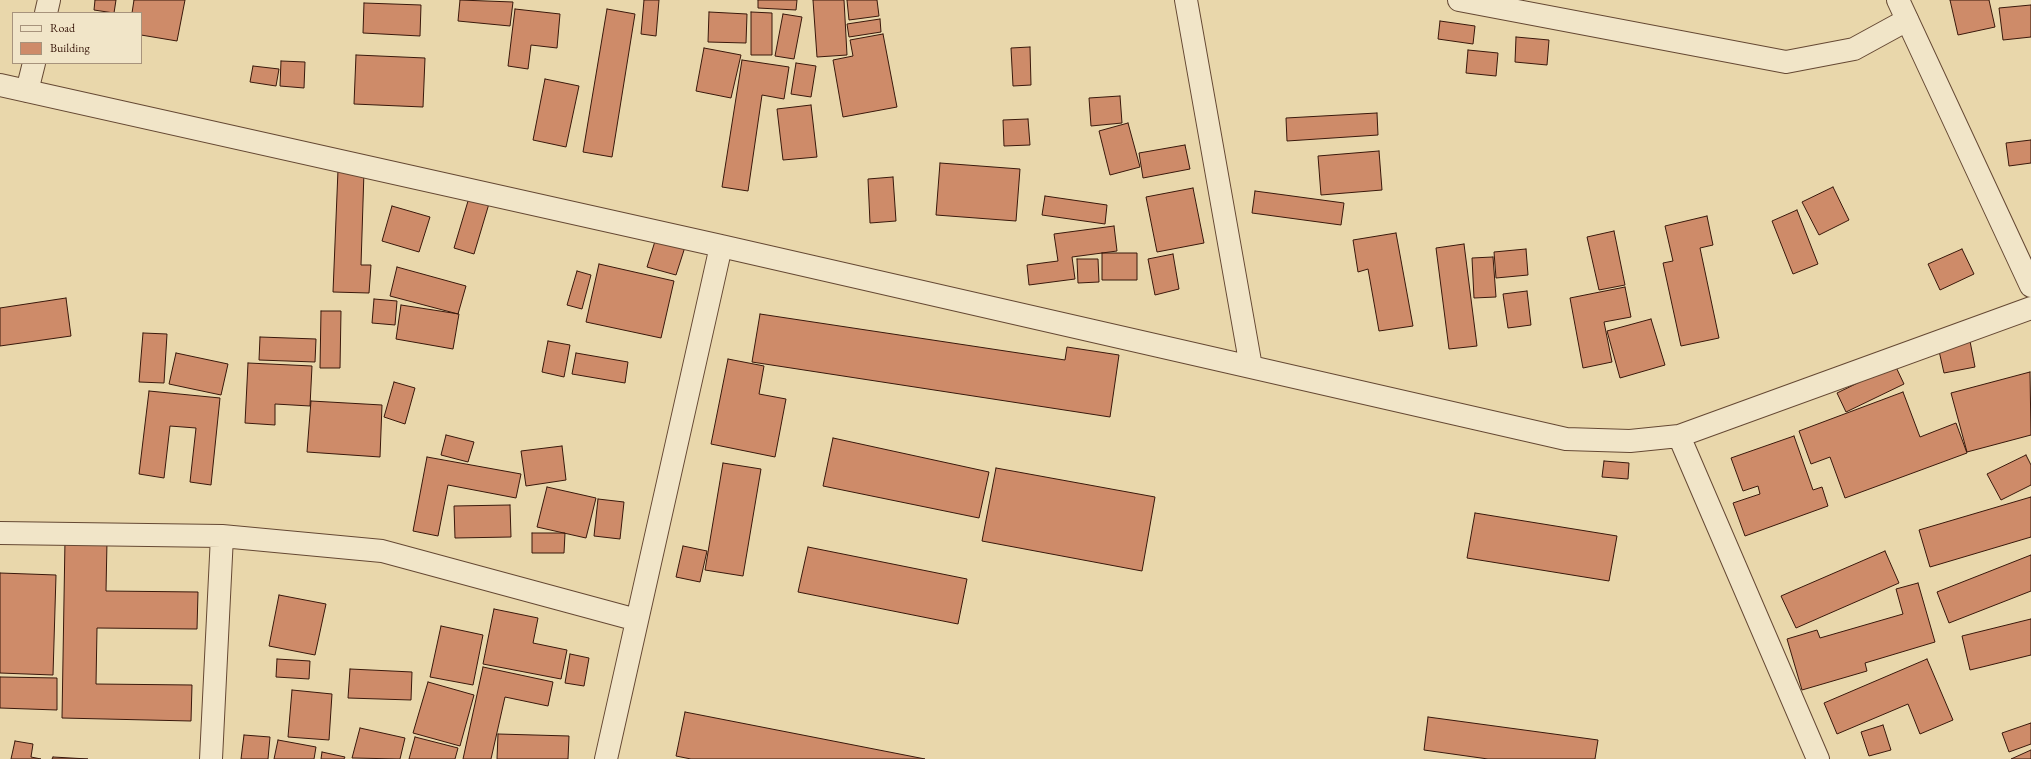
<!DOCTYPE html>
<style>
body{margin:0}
#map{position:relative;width:2031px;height:759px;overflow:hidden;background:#e9d7ab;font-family:"EB Garamond",serif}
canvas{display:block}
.legend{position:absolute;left:12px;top:12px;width:130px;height:52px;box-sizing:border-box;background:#f1e5c8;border:1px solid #a7937c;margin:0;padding:5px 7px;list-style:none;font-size:12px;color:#39180b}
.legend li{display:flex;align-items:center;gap:8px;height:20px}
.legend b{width:20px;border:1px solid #a7937c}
</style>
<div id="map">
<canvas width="2031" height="759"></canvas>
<ul class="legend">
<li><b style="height:5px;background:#f1e5c8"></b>Road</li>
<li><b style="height:11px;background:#ce8b69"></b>Building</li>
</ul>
</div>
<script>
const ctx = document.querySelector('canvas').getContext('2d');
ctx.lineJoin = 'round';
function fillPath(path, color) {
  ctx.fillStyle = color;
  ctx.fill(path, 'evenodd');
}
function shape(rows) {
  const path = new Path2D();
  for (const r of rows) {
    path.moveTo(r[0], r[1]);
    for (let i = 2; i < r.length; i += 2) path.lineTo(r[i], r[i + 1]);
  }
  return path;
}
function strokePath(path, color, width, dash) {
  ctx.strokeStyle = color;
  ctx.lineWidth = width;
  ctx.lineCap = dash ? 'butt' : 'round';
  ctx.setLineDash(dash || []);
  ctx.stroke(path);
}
const building = shape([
 [95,0,116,0,114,13,94,10,95,0],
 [134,0,185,0,177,41,141,35,141,13,132,13,134,0],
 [460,0,513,2,510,26,458,21,460,0],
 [644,0,659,0,656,36,641,34,644,0],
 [758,0,797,0,796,10,758,8,758,0],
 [813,0,844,0,847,55,817,57,813,0],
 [847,0,877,0,879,16,849,20,847,0],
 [1950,0,1989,0,1995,27,1958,35,1950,0],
 [364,3,421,5,420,36,363,33,364,3],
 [2031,5,2031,37,2003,40,1999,8,2031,5],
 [515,9,560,14,557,48,531,45,528,69,508,66,515,9],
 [607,9,635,14,612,157,583,152,607,9],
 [709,12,747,14,746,43,708,42,709,12],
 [751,12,772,13,772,55,751,55,751,12],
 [783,14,802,17,794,59,775,56,783,14],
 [880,19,881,32,849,37,847,24,880,19],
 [1440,21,1475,26,1473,44,1438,39,1440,21],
 [883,34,897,107,843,117,833,60,853,56,850,40,883,34],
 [1516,37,1549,40,1547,65,1515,62,1516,37],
 [1030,47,1031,85,1013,86,1011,48,1030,47],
 [704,48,741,55,731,98,696,91,704,48],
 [1468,50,1498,53,1496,76,1466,73,1468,50],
 [356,55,425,58,423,107,354,104,356,55],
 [742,60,789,67,784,99,762,95,748,191,722,187,742,60],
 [281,61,305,62,304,88,280,86,281,61],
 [796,63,816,66,811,97,791,94,796,63],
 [253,66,279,69,276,86,250,82,253,66],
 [545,79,579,86,566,147,533,140,545,79],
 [1120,96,1122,123,1091,126,1089,98,1120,96],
 [811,105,817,157,783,160,777,109,811,105],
 [1377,113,1378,135,1287,141,1286,118,1377,113],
 [1028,119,1030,145,1004,146,1003,120,1028,119],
 [1128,123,1140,167,1110,175,1099,131,1128,123],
 [2031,140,2031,163,2009,166,2006,143,2031,140],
 [1185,145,1190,169,1143,178,1139,153,1185,145],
 [1379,151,1382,190,1321,195,1318,156,1379,151],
 [940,163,1020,169,1016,221,936,215,940,163],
 [338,170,364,171,361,265,371,265,369,293,333,292,338,170],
 [893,177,896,221,870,223,868,179,893,177],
 [1833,187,1849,220,1819,235,1802,202,1833,187],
 [1193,188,1204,243,1157,252,1146,197,1193,188],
 [471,191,491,197,474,254,454,248,471,191],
 [1255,191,1344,203,1341,225,1252,213,1255,191],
 [1045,196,1107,205,1105,224,1042,215,1045,196],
 [392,206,430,217,419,252,382,241,392,206],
 [1797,210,1818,264,1793,274,1772,221,1797,210],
 [1707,216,1713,245,1700,248,1719,338,1681,346,1663,263,1673,261,1665,226,1707,216],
 [1114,226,1117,251,1072,257,1075,279,1029,285,1027,265,1058,261,1054,234,1114,226],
 [1614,231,1625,285,1599,290,1587,237,1614,231],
 [1396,233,1413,326,1379,331,1368,269,1358,272,1353,240,1396,233],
 [656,238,685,247,676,275,647,267,656,238],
 [1464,244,1477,346,1449,349,1436,248,1464,244],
 [1526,249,1528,275,1496,278,1494,252,1526,249],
 [1962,249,1974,274,1940,290,1928,264,1962,249],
 [1102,253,1137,253,1137,280,1102,280,1102,253],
 [1173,254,1179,289,1155,295,1148,259,1173,254],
 [1493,257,1496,297,1474,298,1472,258,1493,257],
 [1077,259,1098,259,1099,282,1078,283,1077,259],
 [599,264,674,281,661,338,586,322,599,264],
 [397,267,466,286,458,314,390,296,397,267],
 [577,271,591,275,582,309,567,305,577,271],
 [1625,287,1631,317,1604,322,1612,362,1583,368,1570,298,1625,287],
 [1527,291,1531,325,1508,328,1503,294,1527,291],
 [66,298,71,336,0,346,0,308,66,298],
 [374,299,397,301,395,325,372,323,374,299],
 [401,305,459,314,453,349,396,339,401,305],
 [321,311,341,311,340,368,320,368,321,311],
 [760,314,1065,360,1067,347,1119,355,1110,417,752,362,760,314],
 [1651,319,1665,365,1620,378,1607,331,1651,319],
 [143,333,167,334,164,383,139,382,143,333],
 [1969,336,1975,367,1944,373,1937,342,1969,336],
 [260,337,316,339,315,362,259,360,260,337],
 [548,341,570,345,564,377,542,372,548,341],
 [176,353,228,364,221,395,169,384,176,353],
 [576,353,628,362,625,383,572,374,576,353],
 [728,359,764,366,759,394,786,399,775,457,711,444,728,359],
 [248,363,312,366,310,406,275,404,275,425,245,423,248,363],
 [1895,365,1904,384,1846,412,1837,393,1895,365],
 [2030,372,2031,435,1967,452,1951,393,2030,372],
 [394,382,415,388,405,424,384,417,394,382],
 [149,391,220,398,211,485,190,482,196,428,170,426,164,478,139,474,149,391],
 [1903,392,1920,437,1956,423,1967,453,1845,498,1830,457,1811,464,1799,431,1903,392],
 [311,401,382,405,380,457,307,452,311,401],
 [446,435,474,442,468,462,441,455,446,435],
 [1794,436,1813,490,1822,487,1828,506,1745,536,1733,503,1760,494,1758,486,1743,491,1731,458,1794,436],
 [833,438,989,472,979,518,823,486,833,438],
 [562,446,566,480,526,486,521,451,562,446],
 [2026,455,2031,465,2031,485,2001,500,1987,474,2026,455],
 [427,457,521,474,516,498,448,485,438,536,413,531,427,457],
 [1604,461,1629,463,1628,479,1602,477,1604,461],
 [723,463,761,469,743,576,705,570,723,463],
 [996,468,1155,497,1142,571,982,541,996,468],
 [547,487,596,498,586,538,537,527,547,487],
 [2031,497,2031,537,1930,567,1919,530,2031,497],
 [598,499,624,502,620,539,594,536,598,499],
 [510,505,511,537,455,538,454,506,510,505],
 [1475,513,1617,536,1609,581,1467,558,1475,513],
 [532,533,565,533,564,553,532,553,532,533],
 [65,540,107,541,106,591,198,592,197,629,97,628,96,684,192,685,191,721,62,718,65,540],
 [683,546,707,551,700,582,676,577,683,546],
 [808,547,967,579,958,624,798,592,808,547],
 [1885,551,1899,583,1796,628,1781,596,1885,551],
 [2031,555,2031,591,1949,623,1937,592,2031,555],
 [0,573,56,575,53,675,0,673,0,573],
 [1918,583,1935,642,1865,663,1867,671,1802,690,1787,639,1817,630,1820,638,1903,614,1896,589,1918,583],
 [279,595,326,604,315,655,269,646,279,595],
 [494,609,538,618,533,643,567,650,561,679,483,664,494,609],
 [2031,619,2031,655,1970,670,1962,636,2031,619],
 [441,626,483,635,473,685,430,677,441,626],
 [570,654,589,658,584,686,565,683,570,654],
 [277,659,310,661,309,679,276,677,277,659],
 [1927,659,1953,720,1920,734,1908,704,1837,734,1824,703,1927,659],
 [483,667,553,682,548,706,505,697,491,759,463,759,483,667],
 [350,669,412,672,411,700,348,698,350,669],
 [0,677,57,678,57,710,0,708,0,677],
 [428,682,474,695,460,746,413,733,428,682],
 [292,690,332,694,329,740,288,737,292,690],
 [685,712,925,759,691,759,676,756,685,712],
 [1428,717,1598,740,1595,759,1488,759,1424,750,1428,717],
 [2031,723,2031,744,2009,752,2002,733,2031,723],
 [1883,725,1891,750,1869,756,1861,732,1883,725],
 [360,728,405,738,400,759,352,758,360,728],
 [498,734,569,736,568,759,497,759,498,734],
 [244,735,270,737,268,759,241,759,244,735],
 [415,737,458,748,455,759,409,759,415,737],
 [278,740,316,747,314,759,274,759,278,740],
 [15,741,33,744,31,757,41,759,11,759,15,741],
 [2031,750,2031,759,2011,759,2031,750],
 [322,752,345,757,344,759,321,759,322,752],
 [53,757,88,759,52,759,53,757]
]);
const minor = shape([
 [1186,0,1251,367],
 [1459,0,1786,62,1854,49,1907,20],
 [46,13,49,0],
 [0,85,721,246,1566,439,1630,441,1679,436,2031,308],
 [27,91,34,63],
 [1679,436,1818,759],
 [0,533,222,536,382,551,637,620],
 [211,759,222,536],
 [606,759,721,246]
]);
const tertiary = shape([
 [1898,0,2031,286]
]);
fillPath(building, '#ce8b69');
strokePath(building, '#39180b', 1);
strokePath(minor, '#654833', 24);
strokePath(tertiary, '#654833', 24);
strokePath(minor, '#f1e5c8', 22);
strokePath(tertiary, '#f1e5c8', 22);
</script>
